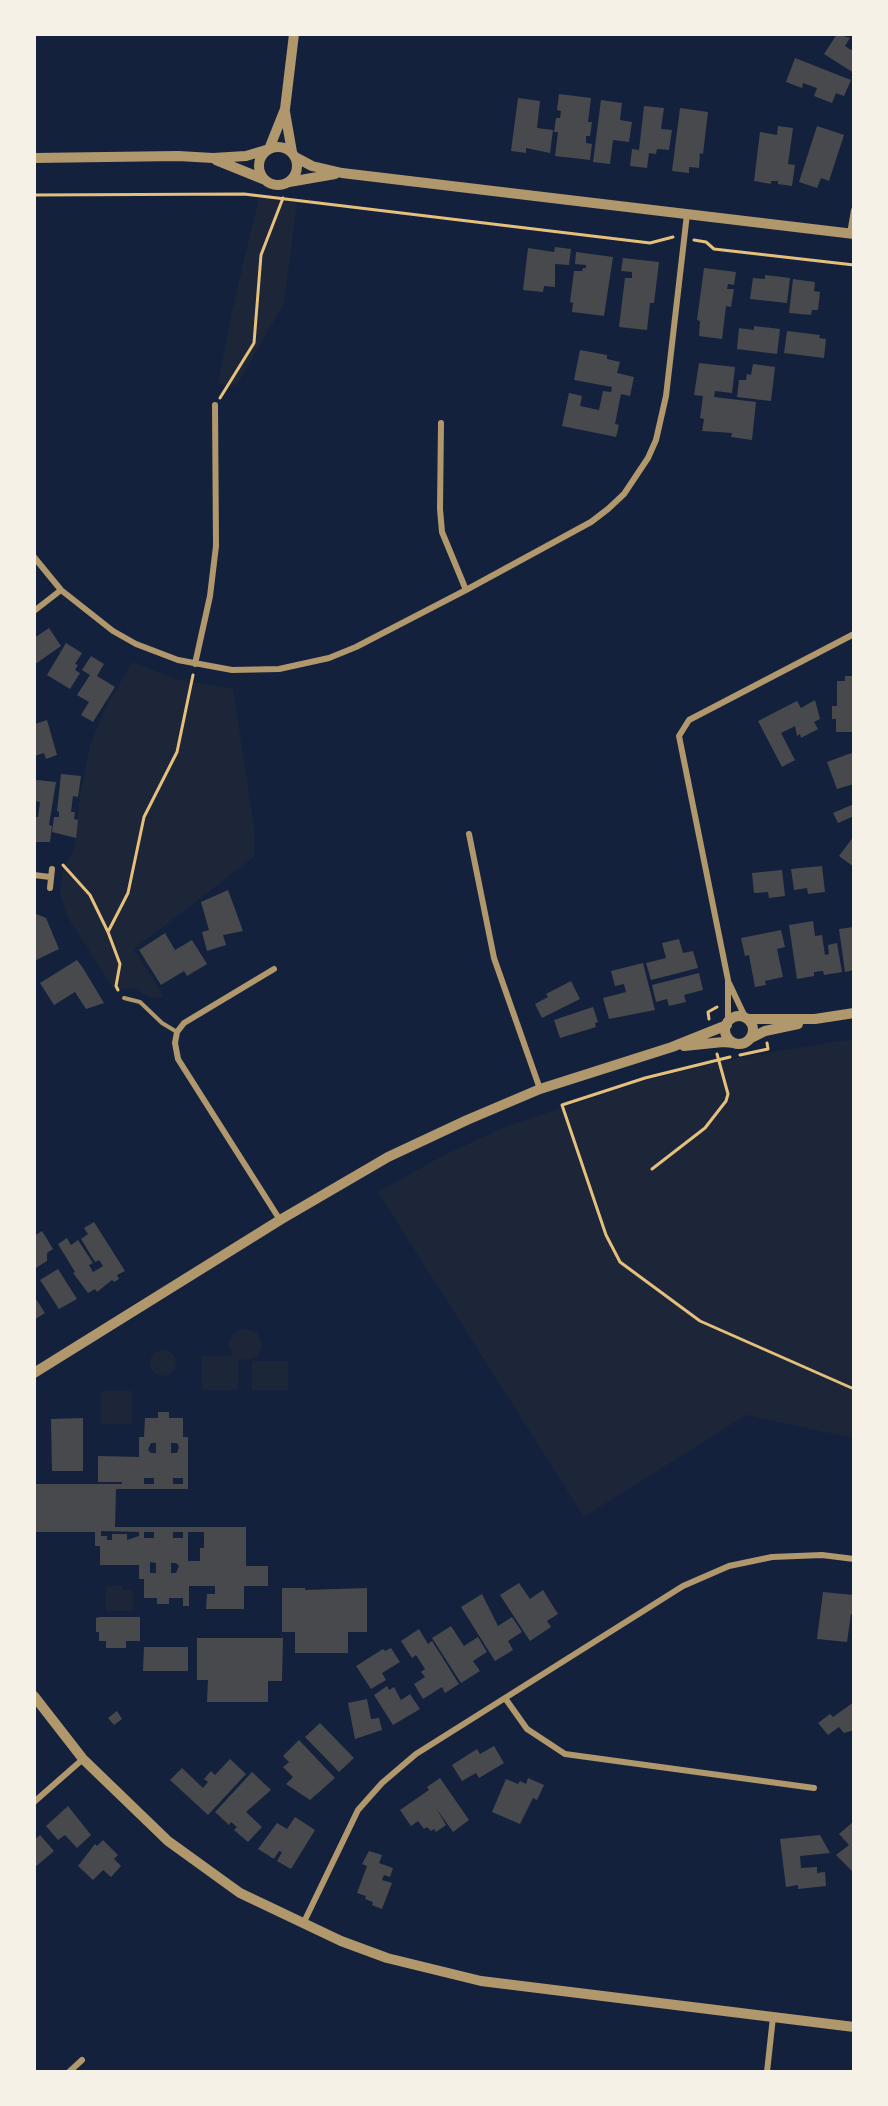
<!DOCTYPE html>
<style>
body{margin:0}
#map{position:relative;width:888px;height:2106px;overflow:hidden;background:#14213d;font-family:"Times New Roman",serif}
canvas{display:block}
.frame{position:absolute;inset:0;border:36px solid #f6f1e7;pointer-events:none}
</style>
<div id="map">
<canvas width="888" height="2106"></canvas>
<div class="frame"></div>
</div>
<script>
const ctx = document.querySelector('canvas').getContext('2d');
ctx.lineJoin = 'round';
function fillPath(path, color) {
  ctx.fillStyle = color;
  ctx.fill(path, 'evenodd');
}
function shape(rows) {
  const path = new Path2D();
  for (const r of rows) {
    if (r.length === 3) {
      path.moveTo(r[0] + r[2], r[1]);
      path.arc(r[0], r[1], r[2], 0, 2 * Math.PI);
      continue;
    }
    path.moveTo(r[0], r[1]);
    for (let i = 2; i < r.length; i += 2) path.lineTo(r[i], r[i + 1]);
  }
  return path;
}
function strokePath(path, color, width, dash) {
  ctx.strokeStyle = color;
  ctx.lineWidth = width;
  ctx.lineCap = dash ? 'butt' : 'round';
  ctx.setLineDash(dash || []);
  ctx.stroke(path);
}
const green = shape([
 [259,198,297,202,284,303,237,385,218,384,233,306],
 [133,662,176,679,233,689,254,827,254,857,134,949,164,997,152,998,132,988,114,990,66,914,60,893,63,870,74,849,80,794,90,746,108,702],
 [853,1039,853,1438,746,1415,584,1517,378,1192,444,1155,507,1126,640,1082,732,1059],
 [245,1328,257,1333,262,1344,258,1356,252,1359,238,1360,238,1390,202,1390,202,1356,233,1356,229,1345,230,1339,234,1333],
 [163,1363,13],
 [252,1361,288,1361,288,1390,252,1390],
 [101,1391,132,1391,132,1424,101,1424],
 [106,1586,122,1586,122,1590,133,1590,133,1611,106,1611]
]);
const building = shape([
 [837,34,850,38,845,46,851,50,854,47,854,73,824,54],
 [795,58,851,80,844,96,836,93,832,103,814,96,817,88,803,83,802,88,786,82],
 [559,94,591,98,588,122,592,122,590,136,586,136,586,143,592,144,590,160,555,156,558,132,554,132,556,118,560,118,561,111,557,110],
 [518,98,540,101,537,128,553,130,550,153,526,148,526,153,511,151],
 [601,100,622,103,620,120,632,122,629,142,613,140,610,164,593,162],
 [644,106,664,108,661,129,672,130,669,150,657,149,656,154,649,153,647,168,630,166,632,149,639,150],
 [680,108,708,112,703,154,700,153,699,168,689,167,689,173,672,171],
 [778,126,793,128,788,164,795,165,792,186,778,184,778,181,771,181,771,184,754,181,760,132,777,135],
 [817,126,844,135,829,181,821,178,817,188,799,182],
 [555,247,571,249,569,265,555,264,555,287,544,286,543,292,523,290,528,248,554,252],
 [576,252,613,257,604,316,572,312,573,303,570,302,574,271,582,271,583,268,586,268,586,265,575,264],
 [623,258,659,262,654,303,650,303,647,330,619,327,625,278,632,278,632,272,621,271],
 [704,268,736,272,734,285,728,284,727,289,734,289,731,307,726,306,722,339,699,336,700,321,697,320],
 [765,275,790,278,787,303,750,299,753,278,765,279],
 [793,279,815,282,814,291,820,292,818,310,812,310,811,315,789,313],
 [754,326,780,329,777,354,737,349,739,328,754,330],
 [787,331,820,335,819,338,826,339,824,358,784,353],
 [580,350,607,355,607,359,620,362,617,373,634,377,630,396,621,394,615,424,619,425,616,437,562,426,569,393,582,396,580,406,599,410,603,391,611,392,612,387,574,380],
 [699,363,735,367,732,393,715,391,714,397,756,402,752,440,731,437,732,433,702,431,704,419,700,418,703,396,694,395],
 [753,364,775,367,771,401,737,397,739,380,746,380,747,374,751,375],
 [49,628,61,646,34,665,34,638],
 [66,643,82,653,75,664,78,665,75,670,80,673,70,689,47,675],
 [91,656,104,664,97,676,115,687,93,722,81,715,89,702,77,695,90,675,82,670],
 [845,676,854,676,854,732,836,732,836,719,832,719,832,706,837,706,837,681,845,681],
 [815,700,820,719,814,722,818,729,801,738,800,734,797,736,795,726,781,733,795,760,782,767,758,721,797,701,801,708],
 [47,720,57,755,46,759,44,753,34,756,34,727,35,724],
 [854,752,854,784,837,789,827,762],
 [61,774,81,776,78,797,73,796,71,812,75,812,74,819,78,820,76,838,52,832,54,817,59,817,59,812,57,811],
 [36,780,56,782,49,825,52,826,50,842,34,842,34,817,38,817,40,802,34,801],
 [854,804,854,816,838,823,833,813],
 [854,836,854,867,839,856],
 [822,866,825,892,808,894,807,888,794,890,791,869],
 [782,870,785,896,769,898,768,892,754,893,752,873],
 [228,890,243,931,223,935,226,945,207,951,202,932,209,930,201,902],
 [34,913,46,918,59,949,34,961],
 [813,921,815,936,822,935,825,955,829,954,828,945,837,943,842,972,824,975,823,971,814,972,814,976,797,979,789,925],
 [854,927,854,970,845,972,839,929],
 [781,930,785,947,777,949,783,977,765,981,766,985,755,987,749,955,745,956,741,938],
 [165,933,175,950,192,940,207,964,187,976,184,971,161,985,139,950],
 [679,939,683,953,693,951,698,968,651,980,646,963,666,958,662,943],
 [77,960,83,968,104,1003,86,1009,75,992,54,1005,40,983],
 [643,963,655,1010,609,1019,603,998,626,992,624,984,615,986,611,971],
 [699,973,703,990,684,995,686,1002,669,1006,667,999,656,1002,652,985],
 [571,981,580,999,542,1018,535,1004,548,997,546,994],
 [593,1007,598,1022,595,1023,596,1027,560,1038,554,1020],
 [94,1222,125,1271,117,1275,119,1279,114,1282,112,1280,97,1292,95,1289,88,1293,73,1273,75,1272,58,1244,67,1238,71,1245,78,1240,93,1263,89,1265,93,1272,103,1266,99,1260,95,1262,81,1239,88,1234,84,1228],
 [42,1231,53,1249,47,1253,47,1261,34,1269,34,1236],
 [58,1269,77,1299,59,1309,40,1280],
 [34,1296,45,1313,34,1320],
 [158,1412,169,1412,169,1418,183,1418,183,1437,188,1437,188,1489,116,1489,115,1527,246,1527,246,1566,268,1566,268,1586,244,1586,244,1609,206,1609,207,1594,215,1594,215,1586,189,1586,189,1606,183,1606,183,1598,169,1598,169,1604,157,1604,157,1598,144,1598,144,1579,139,1579,139,1565,100,1565,100,1546,95,1546,95,1532,34,1532,34,1484,122,1484,122,1482,98,1482,98,1456,139,1457,139,1437,144,1437,145,1418,158,1418],
 [151,1443,156,1443,156,1453,151,1453,148,1450],
 [171,1443,177,1443,179,1447,177,1453,171,1453],
 [144,1478,154,1478,154,1484,144,1484],
 [173,1478,183,1478,183,1484,173,1484],
 [101,1531,139,1532,139,1536,127,1540,127,1534,112,1534,112,1540,107,1540,107,1536,101,1536],
 [144,1532,154,1532,154,1538,144,1538],
 [173,1532,183,1532,183,1538,173,1538],
 [188,1532,204,1532,204,1548,200,1548,200,1561,188,1561],
 [150,1562,156,1563,156,1573,150,1573],
 [171,1563,176,1563,179,1566,176,1573,171,1573],
 [83,1418,83,1471,52,1471,51,1419],
 [519,1583,530,1599,543,1590,558,1614,547,1621,551,1627,530,1641,500,1595],
 [282,1588,305,1588,305,1590,367,1588,367,1632,348,1632,348,1653,295,1653,295,1632,282,1632],
 [823,1592,854,1595,854,1615,851,1614,847,1642,817,1639],
 [482,1594,498,1626,512,1617,522,1632,508,1641,513,1650,495,1661,461,1607],
 [99,1617,140,1617,140,1641,126,1641,126,1648,106,1648,106,1641,99,1641,99,1632,96,1632,96,1618],
 [451,1626,464,1646,478,1637,487,1652,473,1661,480,1671,461,1683,432,1638],
 [419,1629,428,1644,432,1641,459,1684,445,1693,442,1687,423,1699,414,1684,425,1677,421,1672,425,1669,416,1655,412,1658,401,1641],
 [197,1638,283,1638,282,1681,268,1681,268,1702,207,1702,208,1680,197,1680],
 [144,1647,188,1647,188,1671,143,1671],
 [391,1648,400,1662,382,1673,386,1680,371,1689,356,1666,383,1649,385,1651],
 [387,1686,389,1690,394,1687,401,1700,410,1694,420,1709,393,1725,374,1695],
 [367,1699,371,1719,379,1718,382,1730,355,1739,348,1703],
 [854,1702,854,1730,844,1733,839,1727,828,1735,818,1723,830,1714,833,1717],
 [117,1711,122,1719,114,1725,108,1718],
 [320,1723,354,1758,339,1772,305,1737],
 [299,1740,335,1778,310,1800,286,1784,293,1777,283,1767,289,1762,283,1756],
 [494,1746,504,1763,479,1778,476,1773,462,1781,452,1765,477,1749,480,1754],
 [230,1759,246,1774,208,1815,170,1780,182,1768,203,1788,208,1782,204,1779,211,1771,215,1775],
 [252,1772,271,1790,246,1812,262,1827,248,1842,234,1830,237,1827,231,1822,229,1825,215,1812],
 [440,1778,469,1820,453,1832,436,1808,446,1825,436,1832,434,1829,431,1831,427,1827,424,1829,418,1821,411,1826,400,1810,429,1790,427,1787],
 [528,1778,544,1785,537,1800,533,1798,520,1824,492,1812,506,1779,518,1784,520,1781,526,1784],
 [68,1806,91,1835,77,1848,65,1835,58,1840,46,1826],
 [295,1817,315,1830,291,1869,277,1861,282,1852,279,1851,274,1859,258,1849,277,1823,287,1829],
 [854,1821,854,1873,836,1855,849,1845,839,1834],
 [40,1835,54,1851,34,1868,34,1840],
 [820,1835,830,1853,800,1856,801,1868,817,1867,817,1873,825,1872,826,1886,798,1889,798,1885,786,1887,780,1839],
 [103,1840,118,1855,114,1859,121,1866,111,1877,103,1870,93,1880,78,1866,95,1844,97,1846],
 [369,1851,382,1855,379,1863,393,1868,390,1877,384,1875,382,1880,392,1883,382,1909,372,1905,373,1902,365,1899,366,1896,357,1893,367,1866,362,1864]
]);
const path = shape([
 [34,195,244,194,650,243,673,237],
 [694,240,706,242,714,249,854,265],
 [220,398,254,343,261,255,283,198],
 [63,865,90,895,108,932],
 [118,990,116,986,120,964,108,932,128,893,144,817,177,752,193,675],
 [709,1019,708,1012,717,1007],
 [740,1055,768,1049,767,1043],
 [730,1057,645,1078,562,1105,606,1235,620,1262,700,1321,854,1389],
 [652,1169,705,1128,726,1101,728,1094,717,1054]
]);
const service = shape([
 [124,998,140,1002,162,1023,177,1032]
]);
const minor = shape([
 [850,234,854,210],
 [441,423,440,509,442,532,466,590],
 [34,557,61,590,113,631,136,644,178,660,232,670,279,669,329,658,356,647,466,590,591,522,608,509,624,494,648,458,656,440,666,396,687,214],
 [34,611,61,590],
 [195,664,210,596,216,546,215,405],
 [469,834,494,958,540,1089],
 [34,875,50,877],
 [50,888,52,869],
 [274,969,184,1023,177,1032,175,1043,178,1059,280,1220],
 [729,983,746,1019],
 [728,1023,728,980,679,736,689,720,854,634],
 [505,1698,527,1729,565,1754,814,1788],
 [34,1802,83,1759],
 [303,1924,358,1810,382,1783,416,1754,683,1586,729,1566,772,1557,822,1555,854,1559],
 [69,2072,82,2060],
 [767,2072,773,2017]
]);
const tertiary = shape([
 [285,112,292,152],
 [278,166,19],
 [269,149,285,109,294,34],
 [295,157,312,166,342,173,854,234],
 [34,158,178,156,213,158,246,156,266,150],
 [216,160,263,179],
 [289,182,335,174],
 [739,1030,14],
 [747,1019,815,1019,854,1013],
 [751,1038,765,1031,798,1024],
 [684,1046,723,1042,734,1043],
 [34,1373,280,1220,388,1157,467,1120,540,1089,672,1047,727,1025],
 [34,1696,83,1759,168,1841,240,1893,341,1941,387,1958,481,1981,854,2027]
]);
fillPath(green, '#1d2539');
fillPath(building, '#48494c');
strokePath(path, '#e5c07b', 3);
strokePath(service, '#b1986c', 4);
strokePath(minor, '#b1986c', 6);
strokePath(tertiary, '#b1986c', 10);
</script>
